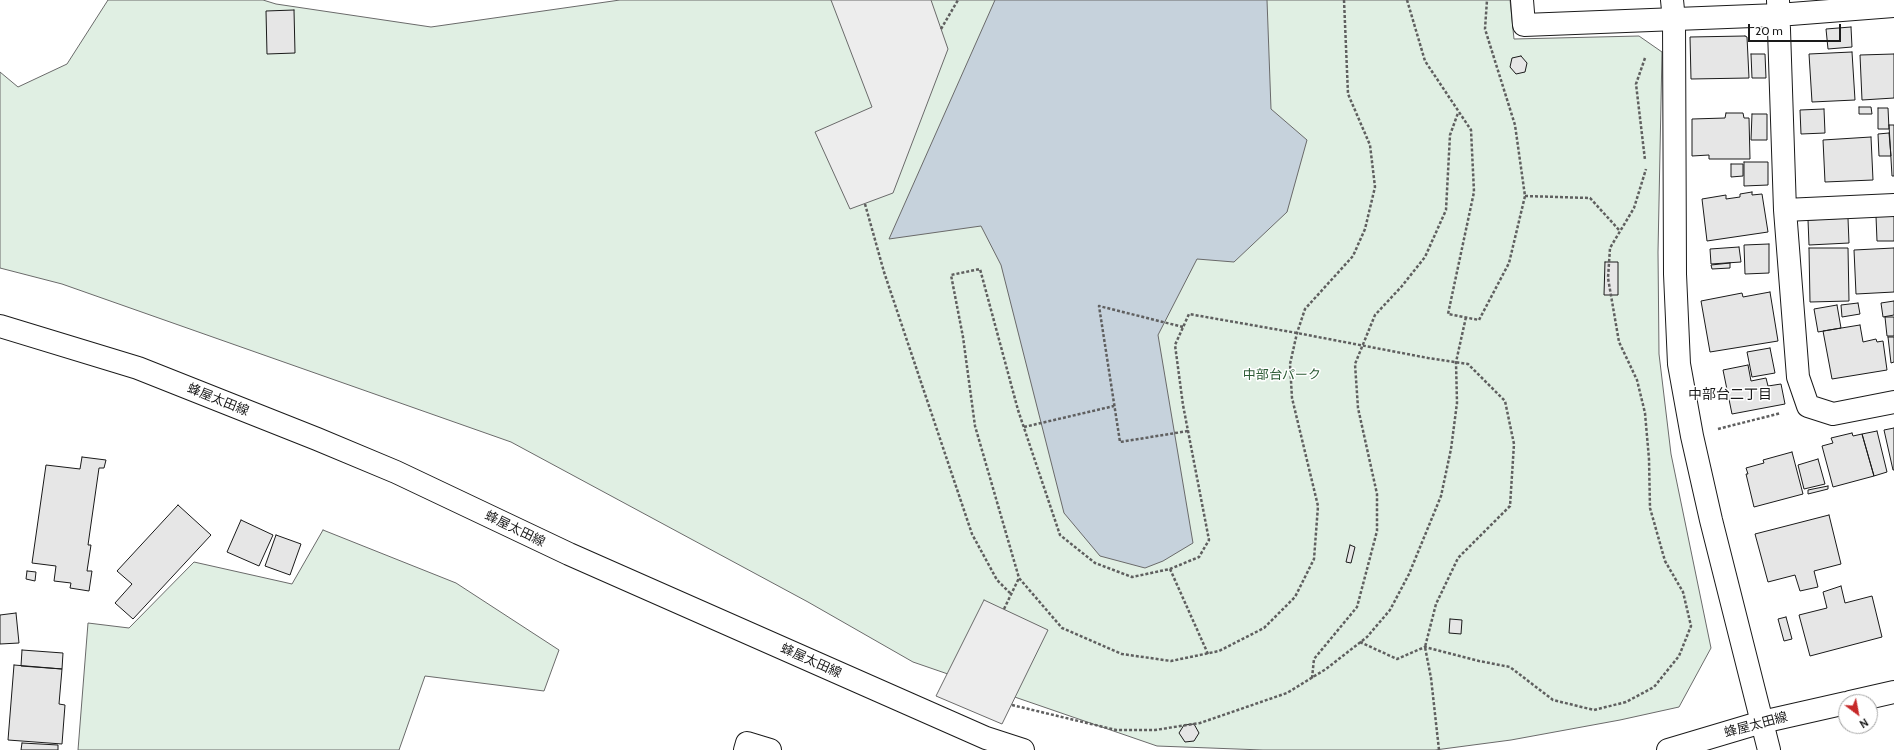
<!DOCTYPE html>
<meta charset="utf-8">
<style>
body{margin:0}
#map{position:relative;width:1894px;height:750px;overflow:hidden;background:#fff;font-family:Cabin,sans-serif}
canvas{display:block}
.north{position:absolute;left:1838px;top:694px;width:40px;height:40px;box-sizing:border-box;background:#fff;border:1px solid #a3a3a3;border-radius:50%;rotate:148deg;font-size:11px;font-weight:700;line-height:16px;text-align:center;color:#1a1a1a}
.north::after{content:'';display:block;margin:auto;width:14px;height:18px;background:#c62828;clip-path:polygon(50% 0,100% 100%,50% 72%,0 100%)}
.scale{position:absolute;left:1748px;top:24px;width:93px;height:18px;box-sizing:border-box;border:2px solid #1a1a1a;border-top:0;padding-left:5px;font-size:12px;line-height:14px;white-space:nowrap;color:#1a1a1a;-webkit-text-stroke:3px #fff;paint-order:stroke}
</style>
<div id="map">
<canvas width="1894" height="750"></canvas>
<div class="north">N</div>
<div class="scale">20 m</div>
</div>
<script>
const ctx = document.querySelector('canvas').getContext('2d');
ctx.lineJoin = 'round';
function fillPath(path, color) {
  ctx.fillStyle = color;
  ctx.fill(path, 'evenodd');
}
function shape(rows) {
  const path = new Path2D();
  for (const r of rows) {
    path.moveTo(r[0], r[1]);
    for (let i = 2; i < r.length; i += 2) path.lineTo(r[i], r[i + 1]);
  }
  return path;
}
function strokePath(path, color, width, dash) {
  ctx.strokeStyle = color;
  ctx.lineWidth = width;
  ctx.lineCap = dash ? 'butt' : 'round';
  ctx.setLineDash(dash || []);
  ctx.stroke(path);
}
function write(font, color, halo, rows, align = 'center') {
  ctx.font = font + ' Cabin,"Noto Sans JP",sans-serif';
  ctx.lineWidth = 3;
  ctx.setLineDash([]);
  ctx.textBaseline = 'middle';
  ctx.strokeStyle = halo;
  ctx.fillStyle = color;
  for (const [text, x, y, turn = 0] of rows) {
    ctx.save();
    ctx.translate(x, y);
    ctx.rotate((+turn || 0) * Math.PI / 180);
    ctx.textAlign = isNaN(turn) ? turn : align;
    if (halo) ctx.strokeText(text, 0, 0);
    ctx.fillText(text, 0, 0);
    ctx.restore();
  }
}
const green = shape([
 [108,0,263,0,276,4,431,27,620,0,1510,0,1514,39,1639,36,1662,52,1658,252,1659,354,1671,454,1711,648,1679,707,1620,720,1511,740,1435,750,1263,750,1157,746,913,662,808,602,511,442,62,284,0,268,0,72,18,87,67,64,108,0],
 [323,530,456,583,559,650,544,691,425,676,399,750,78,750,88,623,129,628,194,562,292,584,323,530]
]);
const parking = shape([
 [831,0,931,0,948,49,893,193,850,209,815,132,872,107,831,0],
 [984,600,1048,630,1002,724,936,696,984,600]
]);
const water = shape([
 [995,0,1267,0,1271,109,1307,140,1287,212,1234,262,1197,259,1158,335,1193,543,1163,561,1145,568,1100,556,1064,513,1001,265,981,226,889,239,995,0]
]);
const building = shape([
 [294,10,295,53,267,54,266,11,294,10],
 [1851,27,1852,47,1828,49,1826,29,1851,27],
 [1745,36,1747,37,1749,78,1691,79,1690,37,1745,36],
 [1852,52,1855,100,1812,102,1809,54,1852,52],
 [1751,54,1765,54,1766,78,1752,78,1751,54],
 [1894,54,1894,98,1862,100,1860,55,1894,54],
 [1521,56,1527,63,1525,72,1516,74,1510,67,1512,58,1521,56],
 [1859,107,1871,107,1872,114,1859,114,1859,107],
 [1878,108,1888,108,1889,129,1878,129,1878,108],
 [1824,109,1825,133,1801,134,1800,110,1824,109],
 [1726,113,1743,113,1744,118,1749,118,1750,159,1709,159,1709,155,1692,156,1692,119,1725,118,1726,113],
 [1752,114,1767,114,1767,140,1751,140,1752,114],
 [1889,125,1894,125,1894,176,1892,176,1889,125],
 [1889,133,1891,156,1879,156,1878,134,1889,133],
 [1871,137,1873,180,1825,182,1823,140,1871,137],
 [1744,162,1768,162,1768,185,1744,186,1744,162],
 [1731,164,1743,164,1743,176,1731,177,1731,164],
 [1752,192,1752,195,1762,194,1768,232,1707,241,1702,199,1726,195,1726,199,1740,197,1740,194,1752,192],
 [1876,216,1894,216,1894,241,1877,241,1876,216],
 [1848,218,1849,243,1809,245,1808,220,1848,218],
 [1769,244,1769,273,1745,274,1744,245,1769,244],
 [1739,247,1741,262,1711,264,1710,249,1739,247],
 [1809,248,1848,248,1849,301,1810,302,1809,248],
 [1894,248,1894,292,1856,294,1854,250,1894,248],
 [1605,262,1618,262,1618,295,1604,295,1605,262],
 [1730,263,1730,268,1712,269,1711,265,1730,263],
 [1770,292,1778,341,1710,352,1701,301,1742,293,1743,297,1770,292],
 [1894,301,1894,315,1883,317,1881,303,1894,301],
 [1858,303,1860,314,1842,317,1841,305,1858,303],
 [1837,305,1841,328,1818,332,1814,309,1837,305],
 [1885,317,1894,317,1894,336,1887,336,1885,317],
 [1860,325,1863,342,1876,339,1877,342,1883,341,1887,370,1832,379,1823,331,1860,325],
 [1888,337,1894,337,1894,362,1891,363,1888,337],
 [1770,348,1775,373,1752,377,1747,352,1770,348],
 [1748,365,1751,381,1766,378,1768,386,1781,384,1785,404,1732,414,1723,370,1748,365],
 [1894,428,1894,470,1893,470,1884,430,1894,428],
 [1877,431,1887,472,1874,476,1862,434,1877,431],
 [1852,433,1853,436,1862,434,1874,476,1833,487,1822,446,1833,443,1831,438,1852,433],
 [1792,452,1803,494,1754,507,1746,474,1748,474,1746,468,1764,463,1763,460,1792,452],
 [82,457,106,460,104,468,99,468,88,545,91,545,87,571,92,571,89,591,70,588,71,583,54,581,56,566,32,563,46,465,80,469,82,457],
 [1818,459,1825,484,1804,489,1798,465,1818,459],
 [1828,486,1828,489,1808,494,1808,490,1828,486],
 [178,505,211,535,133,619,115,603,132,584,117,571,178,505],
 [1829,515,1841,564,1814,571,1818,587,1800,591,1795,575,1768,582,1755,534,1829,515],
 [241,520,273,535,259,566,227,552,241,520],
 [276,535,301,544,290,575,265,566,276,535],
 [1350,545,1355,547,1351,563,1346,562,1350,545],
 [27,571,36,572,35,581,26,579,27,571],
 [1841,586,1845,603,1872,596,1882,637,1810,656,1799,615,1827,608,1823,592,1841,586],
 [16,613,19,643,0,644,0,615,16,613],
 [1786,617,1792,639,1784,641,1778,619,1786,617],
 [1450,619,1462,620,1461,634,1449,633,1450,619],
 [22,650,63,653,62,669,21,666,22,650],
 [14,665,62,669,59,704,65,705,62,744,8,740,14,665],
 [1194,724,1199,733,1194,741,1185,742,1179,733,1184,725,1194,724],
 [22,743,58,745,58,750,21,750,22,743]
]);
const path = shape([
 [1344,0,1348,94,1370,145,1375,187,1365,229,1353,256,1305,309,1297,333,1290,364,1292,398,1318,506,1314,559,1295,597,1264,628,1219,651,1171,661,1122,654,1062,628,1019,578,975,426,963,337,951,275,980,269,1018,410,1060,535,1095,563,1132,577,1170,569,1199,557,1209,540,1183,405,1175,345,1189,314,1297,333,1428,358,1468,364,1505,401,1514,444,1510,506,1458,558,1436,604,1425,647,1431,678,1439,750],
 [1407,0,1425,61,1471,130,1474,192,1448,314,1479,320,1509,263,1525,196,1515,125,1485,29,1487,0],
 [941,29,958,0],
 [1645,58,1636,84,1645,160],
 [1525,196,1590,198,1620,231],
 [865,204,884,272,972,534,997,580,1011,594],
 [1183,327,1099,306,1120,442,1188,431],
 [1024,427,1114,406],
 [1718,429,1781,413],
 [1170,569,1208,654],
 [1004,609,1019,578],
 [1360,642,1397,659,1425,647,1479,661,1510,667,1553,700,1594,710,1626,702,1654,687,1679,656,1691,626,1683,592,1665,561,1650,508,1649,459,1645,413,1637,380,1619,342,1608,278,1610,248,1634,208,1646,169],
 [1312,678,1314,659,1357,607,1377,531,1377,494,1358,408,1355,364,1375,315,1402,286,1425,257,1446,210,1450,135,1458,113],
 [1012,705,1116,730,1155,730,1200,723,1287,693,1326,669,1367,637,1390,610,1409,574,1441,496,1451,449,1457,403,1456,362,1466,317]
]);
const minor = shape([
 [1522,0,1524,25,1778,15,1894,6],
 [1778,0,1785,210,1798,377,1808,406,1833,414,1894,402],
 [1785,210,1894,205],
 [745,750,747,743,770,750]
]);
const tertiary = shape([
 [1672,0,1674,20,1675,274,1679,364,1692,436,1711,520,1769,750]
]);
const secondary = shape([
 [0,326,138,368,317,439,396,472,569,554,986,738,1023,750],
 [1850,702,1894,692],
 [1668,750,1762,722,1846,703]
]);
const parkNames = [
 ["中部台パーク",1282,375]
];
const streetNames = [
 ["蜂屋太田線",218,400,22],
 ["蜂屋太田線",515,529,26],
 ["蜂屋太田線",811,661,24],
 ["蜂屋太田線",1756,725,-15]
];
const neighbourhoodNames = [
 ["中部台二丁目",1730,395]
];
fillPath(green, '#e0efe3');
strokePath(green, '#6a6a6a', 1);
fillPath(parking, '#ededed');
strokePath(parking, '#6a6a6a', 1);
fillPath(water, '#c6d2dc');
strokePath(water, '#6a6a6a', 1);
fillPath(building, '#e6e6e6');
strokePath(building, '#1a1a1a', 1);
strokePath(minor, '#1a1a1a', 24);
strokePath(tertiary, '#1a1a1a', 24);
strokePath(secondary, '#1a1a1a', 24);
strokePath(path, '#5f5f5f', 2.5, [3, 2]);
strokePath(minor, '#fff', 22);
strokePath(tertiary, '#fff', 22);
strokePath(secondary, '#fff', 22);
write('13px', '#2b5a34', '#fff', parkNames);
write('13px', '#1a1a1a', '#fff', streetNames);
write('14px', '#1a1a1a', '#fff', neighbourhoodNames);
</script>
